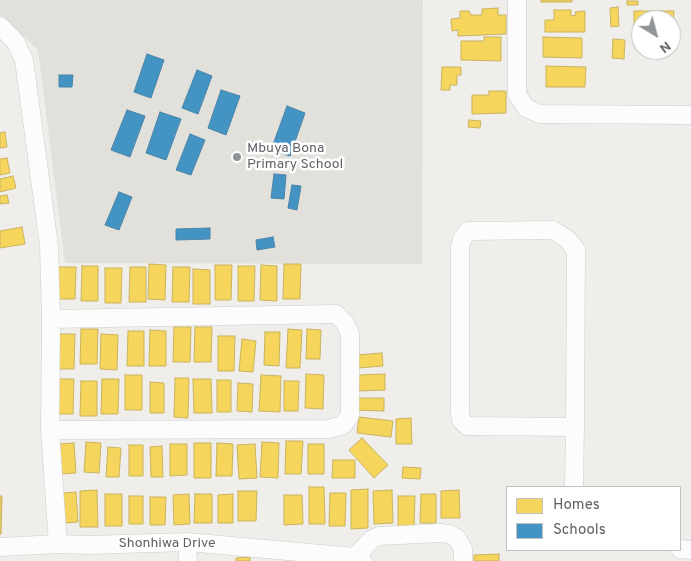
<!DOCTYPE html>
<style>
body{margin:0}
#map{position:relative;width:691px;height:561px;overflow:hidden;background:#efeeea;font-family:Overpass,sans-serif}
canvas{display:block}
.legend{position:absolute;left:506px;top:486px;width:175px;height:65px;box-sizing:border-box;background:#fff;border:1px solid #bfc1c3;margin:0;padding:6px 9px;list-style:none;font-size:15px;color:#5f6368}
.legend li{display:flex;align-items:center;gap:10px;height:25px}
.legend b{width:25px;border:1px solid #bfc1c3}
.north{position:absolute;left:631px;top:10px;width:50px;height:50px;box-sizing:border-box;background:#fff;border:1px solid #bfc1c3;border-radius:50%;rotate:143deg;font-size:14px;font-weight:700;line-height:20px;text-align:center;color:#5f6368}
.north::after{content:'';display:block;margin:auto;width:18px;height:22px;background:#919496;clip-path:polygon(50% 0,100% 100%,50% 72%,0 100%)}
</style>
<div id="map">
<canvas width="691" height="561"></canvas>
<ul class="legend">
<li><b style="height:14px;background:#f6d55c"></b>Homes</li>
<li><b style="height:14px;background:#4393c3"></b>Schools</li>
</ul>
<div class="north">N</div>
</div>
<script>
const ctx = document.querySelector('canvas').getContext('2d');
ctx.lineJoin = 'round';
function fillPath(path, color) {
  ctx.fillStyle = color;
  ctx.fill(path, 'evenodd');
}
function shape(rows) {
  const path = new Path2D();
  for (const r of rows) {
    path.moveTo(r[0], r[1]);
    for (let i = 2; i < r.length; i += 2) path.lineTo(r[i], r[i + 1]);
  }
  return path;
}
function strokePath(path, color, width, dash) {
  ctx.strokeStyle = color;
  ctx.lineWidth = width;
  ctx.lineCap = dash ? 'butt' : 'round';
  ctx.setLineDash(dash || []);
  ctx.stroke(path);
}
function write(font, color, halo, rows, align = 'center') {
  ctx.font = font + ' Overpass,sans-serif';
  ctx.lineWidth = 5;
  ctx.setLineDash([]);
  ctx.textBaseline = 'middle';
  ctx.strokeStyle = halo;
  ctx.fillStyle = color;
  for (const [text, x, y, turn = 0] of rows) {
    ctx.save();
    ctx.translate(x, y);
    ctx.rotate((+turn || 0) * Math.PI / 180);
    ctx.textAlign = isNaN(turn) ? turn : align;
    if (halo) ctx.strokeText(text, 0, 0);
    ctx.fillText(text, 0, 0);
    ctx.restore();
  }
}
const education = shape([
 [0,0,423,0,422,264,65,263,38,50,0,14]
]);
const homes = shape([
 [541,0,572,0,572,2,541,2,541,0],
 [627,1,638,1,638,5,627,5,627,1],
 [618,7,619,26,611,27,610,8,618,7],
 [498,8,498,15,506,15,506,34,458,36,458,30,452,31,451,19,460,18,460,11,469,11,471,15,482,15,482,9,498,8],
 [554,10,571,10,571,16,576,15,575,12,585,11,585,32,545,32,545,20,554,20,554,10],
 [634,11,674,11,673,32,671,32,671,20,641,20,641,31,634,31,634,11],
 [484,37,501,37,501,61,461,60,461,41,484,41,484,37],
 [543,37,582,38,582,58,543,57,543,37],
 [613,39,625,40,624,59,612,58,613,39],
 [546,66,586,67,585,87,546,87,546,66],
 [442,67,461,67,461,75,457,75,457,85,450,85,450,90,441,90,442,67],
 [489,91,506,91,506,113,472,114,472,95,489,95,489,91],
 [469,120,481,121,480,128,468,127,469,120],
 [5,132,7,147,0,148,0,133,5,132],
 [7,158,10,173,0,175,0,159,7,158],
 [13,176,16,188,0,192,0,179,13,176],
 [7,195,9,203,0,204,0,196,7,195],
 [22,227,25,244,0,248,0,231,22,227],
 [149,264,166,265,165,300,148,299,149,264],
 [284,264,301,264,300,299,283,299,284,264],
 [215,265,232,265,231,300,215,300,215,265],
 [261,265,277,266,277,301,260,300,261,265],
 [82,266,98,266,98,301,81,301,82,266],
 [238,266,255,266,254,301,238,301,238,266],
 [58,267,76,267,75,299,57,299,58,267],
 [130,267,146,267,146,302,129,302,130,267],
 [173,267,190,267,189,302,172,302,173,267],
 [105,268,122,268,121,303,105,303,105,268],
 [193,269,210,270,210,304,193,304,193,269],
 [174,327,191,327,190,362,173,362,174,327],
 [195,327,212,327,211,362,194,362,195,327],
 [81,329,98,329,97,364,80,364,81,329],
 [288,329,302,330,300,368,286,368,288,329],
 [307,329,321,330,320,359,306,359,307,329],
 [150,330,166,331,166,366,149,366,150,330],
 [128,331,144,331,144,366,127,366,128,331],
 [265,332,280,332,279,366,264,365,265,332],
 [58,334,75,334,74,369,57,369,58,334],
 [101,334,118,335,117,370,100,369,101,334],
 [218,336,235,336,234,371,218,371,218,336],
 [242,339,256,341,253,372,239,371,242,339],
 [382,353,383,366,358,368,357,355,382,353],
 [306,374,324,375,323,409,305,408,306,374],
 [385,374,385,390,359,391,358,375,385,374],
 [125,375,142,375,142,410,125,410,125,375],
 [261,375,281,376,280,412,259,411,261,375],
 [175,378,189,378,188,418,174,417,175,378],
 [57,379,74,379,73,414,57,414,57,379],
 [102,379,119,379,118,414,101,414,102,379],
 [193,379,211,379,212,413,194,413,193,379],
 [217,380,231,380,231,412,217,412,217,380],
 [81,381,97,381,97,416,80,416,81,381],
 [284,381,299,381,298,411,284,411,284,381],
 [150,382,164,383,164,413,150,413,150,382],
 [238,383,253,384,252,412,237,411,238,383],
 [354,398,384,398,384,411,353,410,354,398],
 [359,417,393,421,391,437,357,433,359,417],
 [411,418,412,444,396,444,396,419,411,418],
 [362,438,388,465,374,478,349,450,362,438],
 [286,441,303,441,301,474,285,474,286,441],
 [86,442,101,443,99,473,84,472,86,442],
 [262,442,279,443,278,478,260,477,262,442],
 [74,443,76,473,61,474,60,444,74,443],
 [194,443,211,443,211,478,194,478,194,443],
 [217,443,233,444,232,476,216,476,217,443],
 [170,444,187,444,187,475,170,476,170,444],
 [255,444,257,478,239,479,237,445,255,444],
 [308,444,324,444,324,474,308,474,308,444],
 [129,445,143,445,143,476,129,476,129,445],
 [162,446,163,477,151,477,150,447,162,446],
 [108,447,121,448,119,477,106,477,108,447],
 [333,460,355,460,355,478,332,478,333,460],
 [403,467,421,468,420,479,402,478,403,467],
 [309,487,324,487,325,524,309,524,309,487],
 [368,489,368,528,351,529,351,490,368,489],
 [97,490,98,527,80,527,80,491,97,490],
 [392,490,393,523,374,524,373,491,392,490],
 [459,490,460,518,441,518,441,491,459,490],
 [238,491,257,491,256,521,238,521,238,491],
 [76,492,78,522,65,523,63,493,76,492],
 [330,493,346,493,345,526,329,526,330,493],
 [105,494,122,494,122,526,105,526,105,494],
 [189,494,190,524,174,525,173,495,189,494],
 [195,494,212,494,212,523,194,523,195,494],
 [233,494,233,523,218,523,218,495,233,494],
 [421,494,436,494,436,523,420,523,421,494],
 [284,495,302,495,303,524,284,525,284,495],
 [0,496,2,496,1,534,0,534,0,496],
 [129,496,143,496,143,524,129,524,129,496],
 [398,496,415,496,414,527,398,527,398,496],
 [150,497,166,497,165,525,150,525,150,497],
 [499,554,499,561,474,561,474,555,499,554],
 [250,557,250,561,236,561,236,558,250,557]
]);
const schools = shape([
 [147,54,164,60,151,98,134,92,147,54],
 [197,70,212,76,198,114,182,108,197,70],
 [59,75,73,75,72,87,59,87,59,75],
 [221,90,240,96,226,135,208,128,221,90],
 [287,106,305,113,290,156,271,150,287,106],
 [127,110,145,116,130,157,111,150,127,110],
 [160,112,181,119,166,160,146,153,160,112],
 [190,134,205,140,191,175,176,170,190,134],
 [274,174,286,175,284,199,271,198,274,174],
 [292,185,301,186,297,210,288,208,292,185],
 [119,192,132,197,119,230,105,225,119,192],
 [210,228,210,239,176,240,176,229,210,228],
 [273,237,275,247,257,250,256,240,273,237]
]);
const minor = shape([
 [517,0,517,94,526,108,540,114,691,115],
 [0,26,15,41,24,60,49,246,51,319,50,430,58,544],
 [50,430,329,429,343,425,350,415,350,334,345,323,336,314,51,319],
 [574,487,575,427,576,250,567,239,553,230,468,231,462,239,460,248,460,413,461,420,467,426,575,427],
 [187,542,188,561],
 [0,547,58,544,89,545,187,542,355,557,363,561],
 [680,549,691,550],
 [355,557,372,539,379,536,440,533,449,534,457,538,463,549,463,561]
]);
const markers = [
 [237,157,5,"#919496"]
];
const poiNames = [
 ["Mbuya Bona",247,149],
 ["Primary School",247,165]
];
const streetNames = [
 ["Shonhiwa Drive",167,544]
];
fillPath(education, '#e2e0da');
fillPath(homes, '#f6d55c');
strokePath(homes, '#c9b360', 1);
fillPath(schools, '#4393c3');
strokePath(schools, '#4b85a8', 1);
strokePath(minor, '#cbcccc', 19);
strokePath(minor, '#fdfcfc', 18);
for (const [x, y, r, color] of markers) {
  const dot = new Path2D();
  dot.arc(x, y, r, 0, 2 * Math.PI);
  ctx.fillStyle = color;
  ctx.fill(dot);
  strokePath(dot, '#fff', 2);
}
write('14px', '#5f6368', '#fff', poiNames, 'left');
write('14px', '#5f6368', '#fff', streetNames);
</script>
